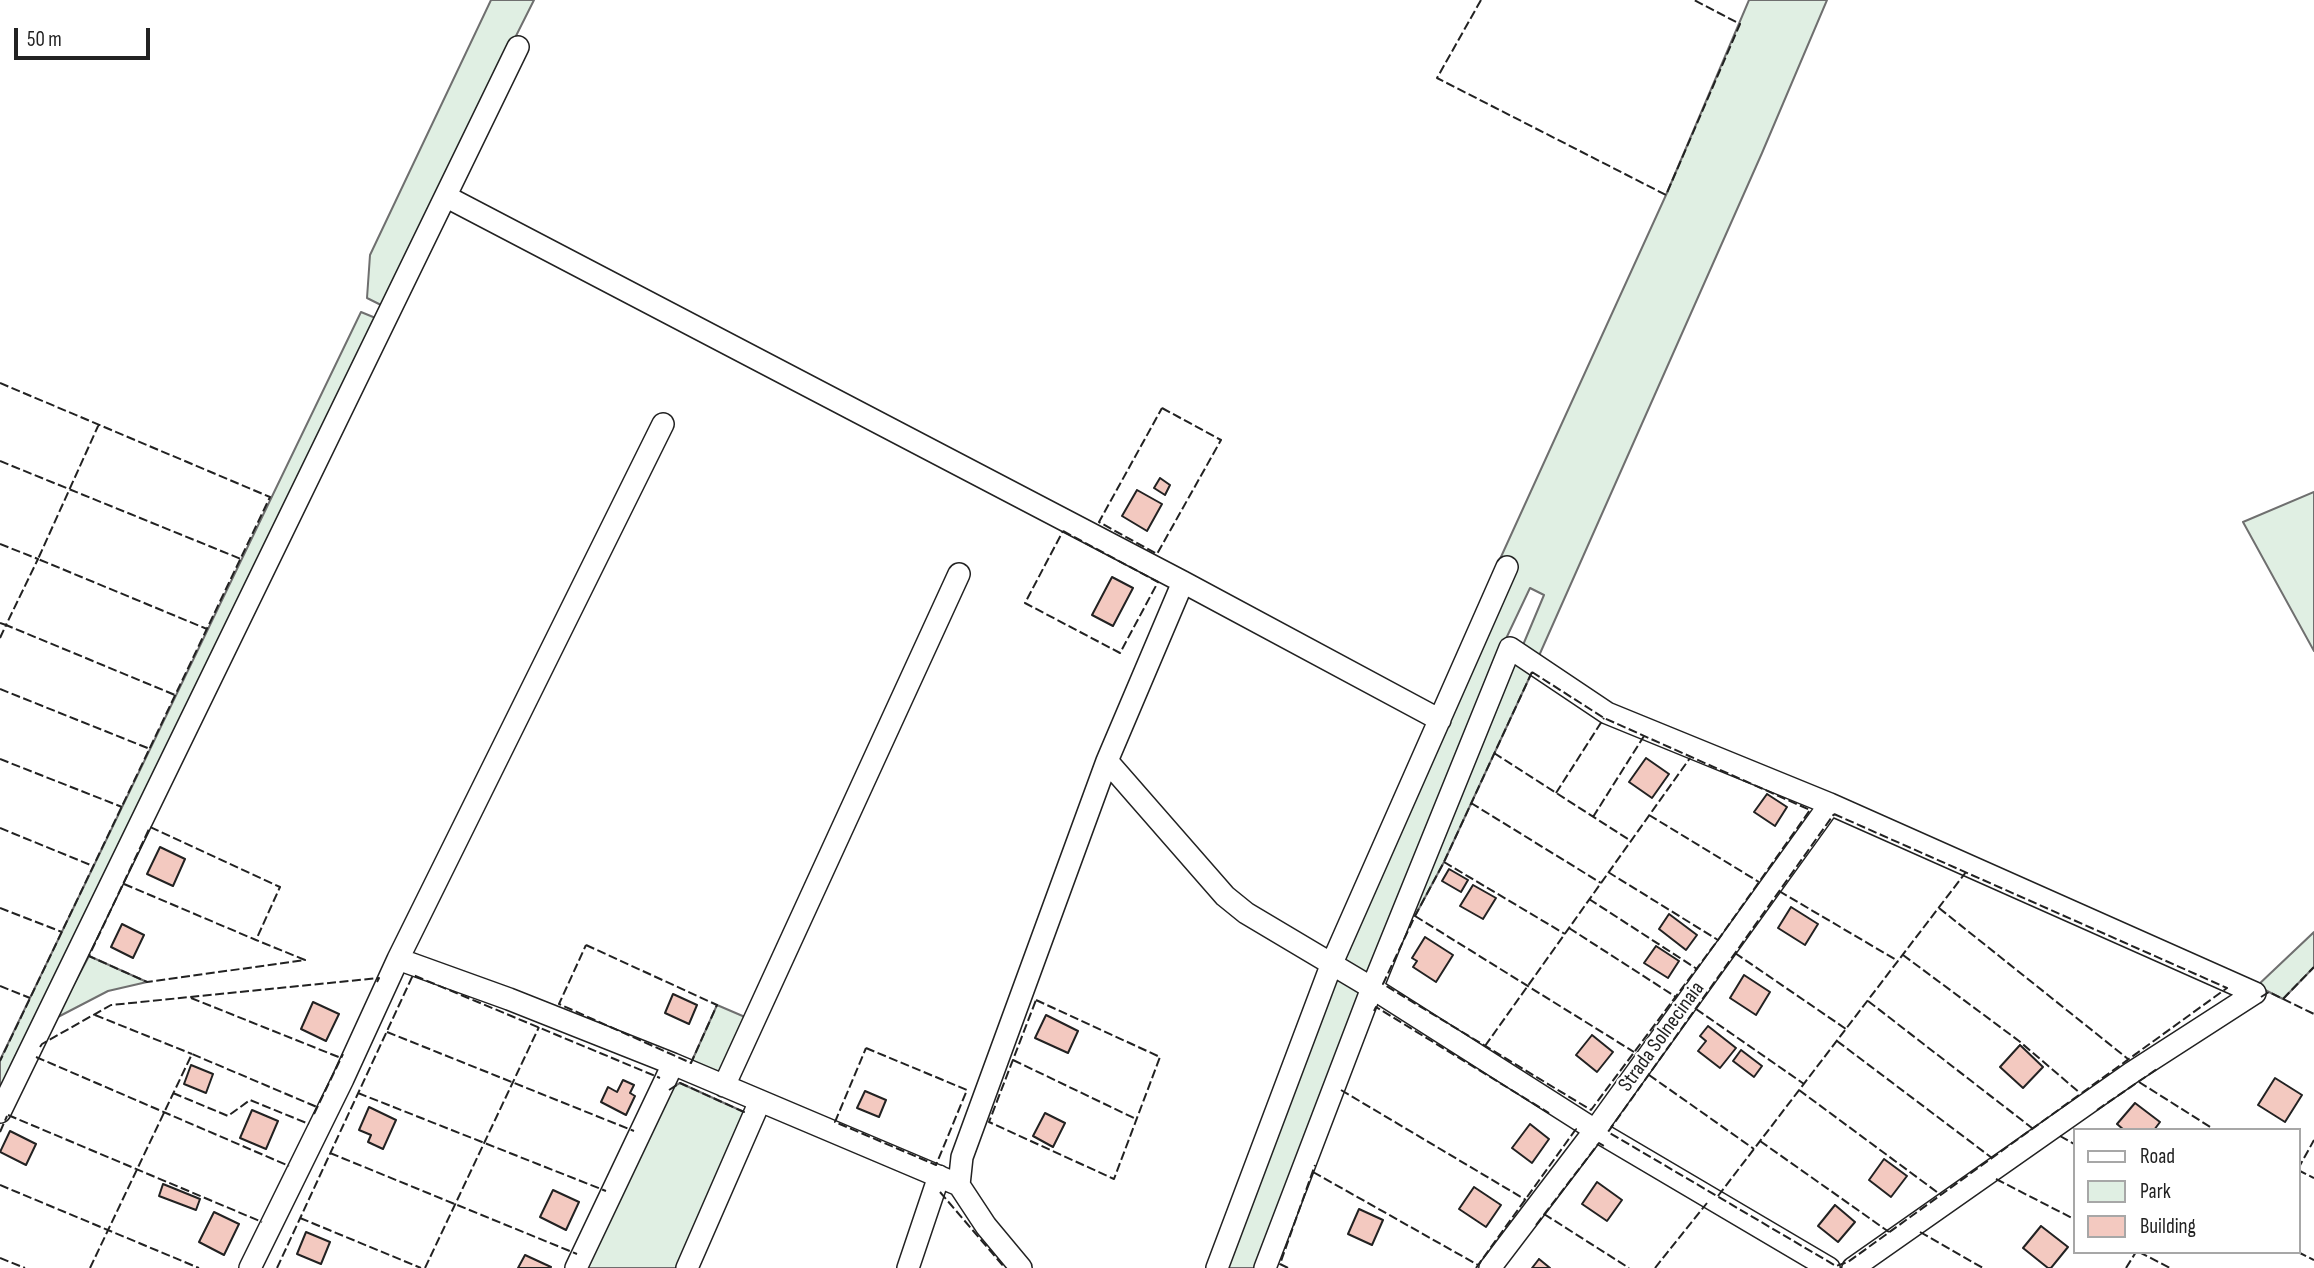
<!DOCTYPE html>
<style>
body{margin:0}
#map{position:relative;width:2314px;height:1268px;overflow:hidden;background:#fff;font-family:"Sofia Sans Condensed",sans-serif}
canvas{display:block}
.legend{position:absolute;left:2073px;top:1128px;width:228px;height:126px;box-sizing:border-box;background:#fff;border:2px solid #a7a7a7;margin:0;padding:9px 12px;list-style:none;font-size:21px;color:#222}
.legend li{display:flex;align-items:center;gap:14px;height:35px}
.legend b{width:35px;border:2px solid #a7a7a7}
.scale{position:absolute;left:14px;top:28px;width:136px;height:32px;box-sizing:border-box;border:4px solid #222;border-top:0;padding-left:9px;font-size:21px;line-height:24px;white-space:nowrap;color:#222;-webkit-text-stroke:5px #fff;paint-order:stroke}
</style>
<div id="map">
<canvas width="2314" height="1268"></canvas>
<ul class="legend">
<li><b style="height:9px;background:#fff"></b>Road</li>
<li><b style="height:19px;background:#e0efe3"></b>Park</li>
<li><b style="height:19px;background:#f3c9c0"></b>Building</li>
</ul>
<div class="scale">50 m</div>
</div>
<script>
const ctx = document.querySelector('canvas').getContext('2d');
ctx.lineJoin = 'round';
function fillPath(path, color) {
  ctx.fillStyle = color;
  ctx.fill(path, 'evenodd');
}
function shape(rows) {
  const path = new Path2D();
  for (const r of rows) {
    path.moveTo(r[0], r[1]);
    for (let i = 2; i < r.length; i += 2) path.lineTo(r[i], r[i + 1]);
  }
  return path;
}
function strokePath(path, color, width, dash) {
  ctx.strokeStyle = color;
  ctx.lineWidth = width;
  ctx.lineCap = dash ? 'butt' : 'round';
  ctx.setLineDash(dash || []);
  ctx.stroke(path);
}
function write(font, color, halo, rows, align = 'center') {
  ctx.font = font + ' "Sofia Sans Condensed",sans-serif';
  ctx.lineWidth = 5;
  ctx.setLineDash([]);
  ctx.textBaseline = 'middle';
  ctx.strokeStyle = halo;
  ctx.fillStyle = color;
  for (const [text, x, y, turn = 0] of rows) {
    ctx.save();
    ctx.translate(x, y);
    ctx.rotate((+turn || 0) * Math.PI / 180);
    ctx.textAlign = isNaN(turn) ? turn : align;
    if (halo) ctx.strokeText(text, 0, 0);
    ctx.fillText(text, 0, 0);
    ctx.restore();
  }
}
const green = shape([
 [491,0,534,0,381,305,367,298,370,255,491,0],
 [1749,0,1827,0,1762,153,1538,658,1523,645,1544,595,1530,588,1503,645,1368,976,1342,959,1495,570,1666,195,1749,0],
 [361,312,378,319,0,1098,0,1060,361,312],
 [2314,492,2314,651,2243,522,2314,492],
 [1513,657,1532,672,1444,862,1415,916,1408,911,1513,657],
 [2314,932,2314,967,2283,999,2257,986,2314,932],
 [89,956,147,982,108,991,56,1018,89,956],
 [1335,973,1360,990,1256,1268,1224,1268,1335,973],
 [717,1005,745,1017,719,1076,691,1063,717,1005],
 [680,1083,744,1112,681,1268,586,1268,669,1089,680,1083]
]);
const building = shape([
 [1160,478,1170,485,1165,495,1154,488,1160,478],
 [1137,490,1162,504,1147,531,1122,516,1137,490],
 [1112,577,1133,588,1113,626,1092,615,1112,577],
 [1646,758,1669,774,1652,798,1629,782,1646,758],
 [1767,794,1787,807,1775,826,1754,812,1767,794],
 [160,847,185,859,173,886,147,874,160,847],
 [1449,869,1468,880,1461,892,1442,881,1449,869],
 [1473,885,1496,898,1483,919,1460,906,1473,885],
 [1791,907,1818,924,1805,945,1778,928,1791,907],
 [1669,914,1697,935,1686,950,1659,929,1669,914],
 [122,924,144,935,133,958,111,947,122,924],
 [1425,937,1453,955,1436,982,1413,967,1417,961,1412,958,1425,937],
 [1656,946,1679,961,1668,978,1644,963,1656,946],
 [1744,975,1770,992,1756,1015,1730,998,1744,975],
 [673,994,697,1005,689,1024,665,1013,673,994],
 [313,1002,339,1014,326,1041,301,1029,313,1002],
 [1046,1015,1078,1031,1068,1053,1035,1038,1046,1015],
 [1708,1026,1736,1048,1720,1068,1698,1051,1706,1041,1700,1036,1708,1026],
 [1592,1035,1613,1052,1597,1072,1576,1055,1592,1035],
 [2020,1045,2043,1067,2023,1088,2000,1067,2020,1045],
 [1741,1050,1762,1066,1754,1077,1733,1061,1741,1050],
 [191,1065,213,1074,206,1093,184,1084,191,1065],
 [2275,1078,2302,1095,2285,1122,2258,1105,2275,1078],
 [623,1080,634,1085,630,1093,635,1096,626,1115,601,1102,608,1087,617,1092,623,1080],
 [865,1091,886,1100,879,1117,857,1108,865,1091],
 [2135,1103,2160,1122,2154,1130,2124,1130,2117,1124,2135,1103],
 [369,1107,396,1120,383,1149,368,1142,371,1135,359,1130,369,1107],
 [252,1110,278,1121,266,1149,240,1138,252,1110],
 [1045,1113,1065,1123,1053,1147,1033,1136,1045,1113],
 [1530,1124,1549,1139,1532,1163,1512,1148,1530,1124],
 [10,1131,36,1144,26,1165,0,1152,10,1131],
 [1884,1159,1907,1176,1891,1197,1869,1180,1884,1159],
 [1597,1182,1622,1200,1607,1221,1582,1204,1597,1182],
 [163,1184,200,1199,196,1210,159,1196,163,1184],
 [1474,1187,1501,1205,1486,1227,1459,1209,1474,1187],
 [553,1190,579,1202,566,1230,540,1217,553,1190],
 [1835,1205,1855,1222,1838,1242,1818,1226,1835,1205],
 [1359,1209,1383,1220,1372,1245,1348,1234,1359,1209],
 [214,1212,239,1224,224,1255,199,1242,214,1212],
 [2041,1226,2068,1247,2051,1268,2048,1268,2023,1248,2041,1226],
 [306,1232,330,1242,321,1264,297,1254,306,1232],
 [525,1255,551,1267,550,1268,518,1268,525,1255],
 [1539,1259,1550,1268,1532,1268,1539,1259]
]);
const minor = shape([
 [447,197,1183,582,1440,720],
 [1107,761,1225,896,1246,913,1372,988,1595,1130,1829,1268],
 [398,959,509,999,673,1064,959,1185],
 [724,1086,959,574],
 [0,1112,518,47],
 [250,1268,343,1079,398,959,663,424],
 [576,1268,673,1064],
 [687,1268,760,1101],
 [908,1268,939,1176],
 [1021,1268,986,1226,959,1185,962,1157,1107,761,1183,582],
 [1217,1268,1332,963,1507,567],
 [1265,1268,1372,988,1510,648,1607,713,1830,804,2255,993],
 [1490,1268,1595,1130,1830,804],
 [1853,1268,2131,1073,2255,993]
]);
const fence = shape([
 [1481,0,1437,78,1666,195,1740,24,1694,0],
 [0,383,270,497,0,1061],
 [1162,408,1221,440,1157,554,1099,522,1162,408],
 [99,424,38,559,207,629],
 [0,461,241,559],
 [1063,531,1158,582,1120,653,1025,603,1063,531],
 [0,544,38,559,6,625,0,623],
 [0,638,6,625,175,695],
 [1532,672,1604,718,1810,810,1718,940,1591,1110,1383,984,1415,916,1444,862,1532,672],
 [0,689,150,749],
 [1494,753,1631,841],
 [0,759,122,807],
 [1556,793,1604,718],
 [1471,803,1601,883],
 [1834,814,2227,988,1848,1262,1836,1266,1608,1132,1834,814],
 [1649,815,1759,882],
 [1593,817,1644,736],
 [0,828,93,866],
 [1444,862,1565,934],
 [1608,872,1718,940],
 [124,884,256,940,305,960,147,982,89,956,150,827,280,887,256,940],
 [1779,891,1898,961],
 [1589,899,1697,969],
 [0,908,62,932],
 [1939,908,2128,1059],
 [1415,916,1634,1052],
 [1569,928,1676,997],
 [586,945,717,1005,691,1063,559,1004,586,945],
 [1735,953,1846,1029],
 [1903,955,2019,1041,2080,1093],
 [0,986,30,998],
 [2261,997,2269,992,2314,1014],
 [191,998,341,1058],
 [2283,999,2314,967],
 [1036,1000,1160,1057,1114,1179,989,1122,1036,1000],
 [1868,1001,2032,1128],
 [1696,1009,1804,1084],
 [1374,1011,1376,1007,1549,1113],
 [95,1015,192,1054],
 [387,1032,634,1131],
 [1837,1041,1992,1158],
 [1485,1046,1690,758],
 [40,1047,42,1044,111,1005,379,978,377,982],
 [866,1048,967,1090,936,1165,835,1122,866,1048],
 [36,1057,289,1166],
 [1013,1060,1136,1119],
 [1649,1075,1754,1149],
 [2139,1082,2215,1130],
 [669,1090,680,1083,744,1112,744,1116],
 [1341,1090,1526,1200],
 [1799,1090,1941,1195],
 [173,1093,228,1116,250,1100,309,1124],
 [358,1093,606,1191],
 [2097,1110,2157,1069],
 [314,1114,343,1054],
 [8,1115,262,1222],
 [0,1132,7,1116],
 [2060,1136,2074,1144],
 [1760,1141,1889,1232],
 [330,1153,577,1254],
 [2298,1169,2314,1140],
 [2298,1170,2314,1178],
 [1313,1172,1478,1265],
 [1996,1179,2074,1219],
 [0,1185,199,1268],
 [940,1192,1005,1268],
 [1718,1196,1966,872],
 [1544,1214,1629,1268],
 [300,1218,421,1268],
 [1536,1225,1599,1143,1604,1146],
 [1920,1232,1983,1268],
 [2139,1252,2170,1268],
 [2298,1252,2314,1260],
 [0,1258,25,1268],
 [90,1268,192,1054,317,1107],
 [277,1268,413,975,660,1078],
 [425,1268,539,1027],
 [1288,1268,1280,1264,1315,1165],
 [1476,1268,1576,1129,1573,1127],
 [1655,1268,1707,1203],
 [2126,1268,2136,1252]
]);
const streetNames = [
 ["Strada Solnecinaia",1662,1037,-54]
];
fillPath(green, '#e0efe3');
strokePath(green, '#6f6f6f', 2);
fillPath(building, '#f3c9c0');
strokePath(building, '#222', 2);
strokePath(minor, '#222', 24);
strokePath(minor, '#fff', 21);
strokePath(fence, '#222', 2, [9, 3.5]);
write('21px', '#222', '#fff', streetNames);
</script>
